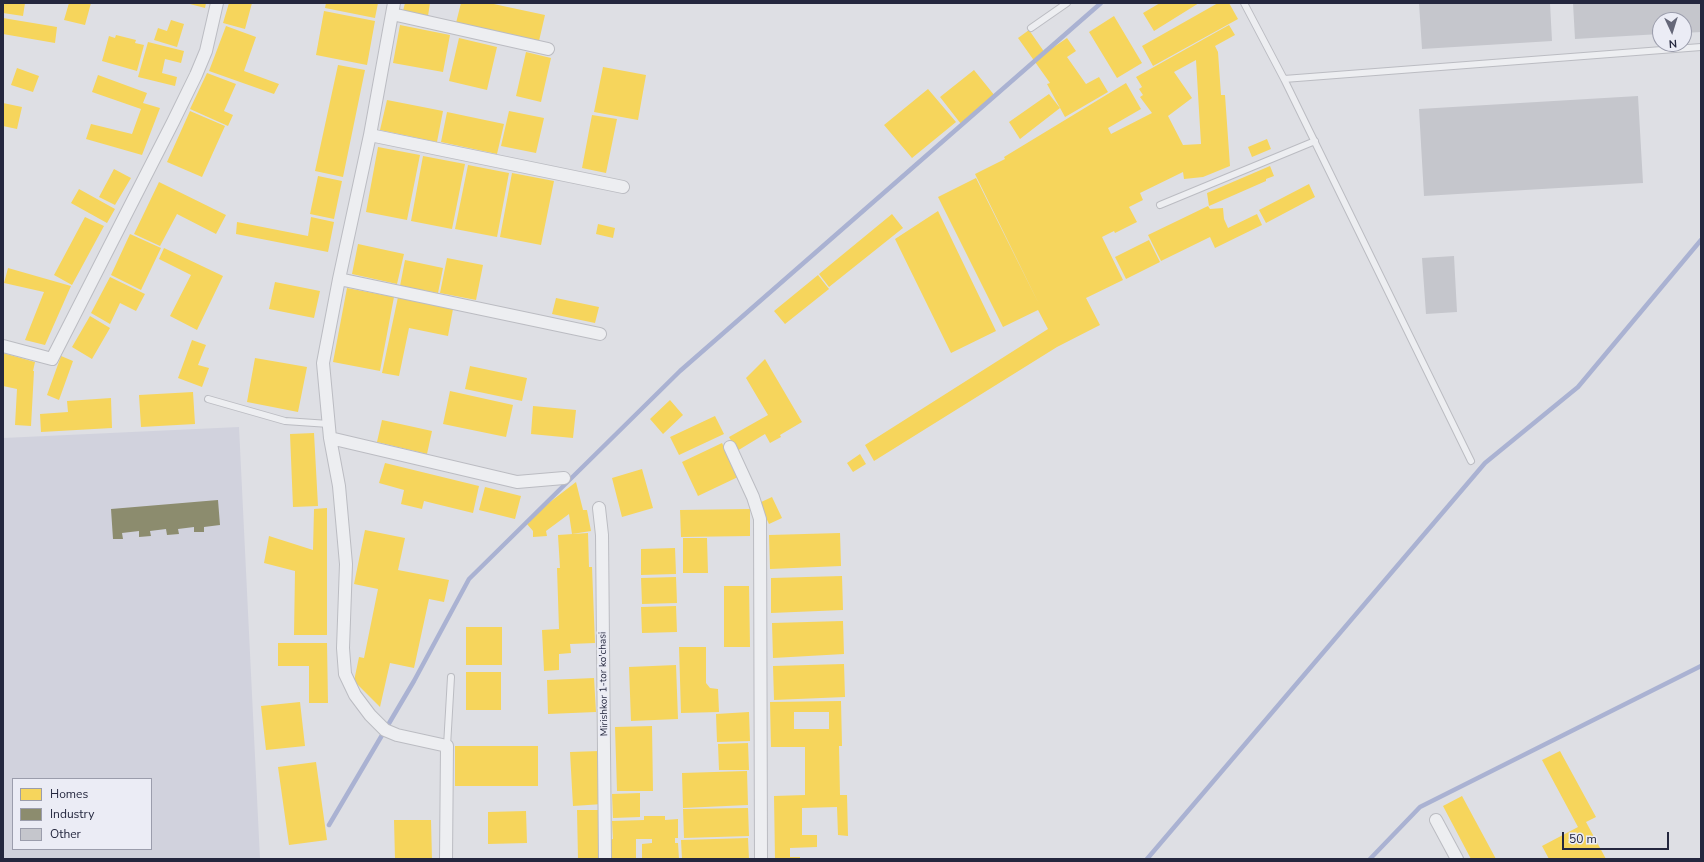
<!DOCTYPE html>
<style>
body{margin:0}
#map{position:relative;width:1704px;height:862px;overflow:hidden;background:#dedfe4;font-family:"Nunito Sans",sans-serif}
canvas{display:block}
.frame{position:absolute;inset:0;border:4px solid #24273e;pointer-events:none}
.legend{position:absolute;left:12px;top:778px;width:140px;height:72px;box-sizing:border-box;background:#ebecf5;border:1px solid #9b9dac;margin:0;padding:5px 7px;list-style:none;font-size:12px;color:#24273e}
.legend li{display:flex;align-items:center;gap:8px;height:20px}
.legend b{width:20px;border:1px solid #9b9dac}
.north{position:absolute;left:1652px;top:12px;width:40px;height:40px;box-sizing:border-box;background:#ebecf5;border:1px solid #9b9dac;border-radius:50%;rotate:176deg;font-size:11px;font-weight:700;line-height:16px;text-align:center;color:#24273e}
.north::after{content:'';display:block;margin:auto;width:14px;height:18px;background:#656778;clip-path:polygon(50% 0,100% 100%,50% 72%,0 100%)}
.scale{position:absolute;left:1562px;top:832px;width:107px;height:18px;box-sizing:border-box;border:2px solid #24273e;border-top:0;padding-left:5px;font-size:12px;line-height:14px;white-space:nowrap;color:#24273e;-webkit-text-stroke:3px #ebecf5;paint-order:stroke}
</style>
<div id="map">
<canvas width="1704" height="862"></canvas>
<div class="frame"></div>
<ul class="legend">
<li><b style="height:11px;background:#f6d55c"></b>Homes</li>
<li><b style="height:11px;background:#8c8c6e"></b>Industry</li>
<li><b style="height:11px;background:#c5c6cc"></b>Other</li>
</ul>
<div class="north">N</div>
<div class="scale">50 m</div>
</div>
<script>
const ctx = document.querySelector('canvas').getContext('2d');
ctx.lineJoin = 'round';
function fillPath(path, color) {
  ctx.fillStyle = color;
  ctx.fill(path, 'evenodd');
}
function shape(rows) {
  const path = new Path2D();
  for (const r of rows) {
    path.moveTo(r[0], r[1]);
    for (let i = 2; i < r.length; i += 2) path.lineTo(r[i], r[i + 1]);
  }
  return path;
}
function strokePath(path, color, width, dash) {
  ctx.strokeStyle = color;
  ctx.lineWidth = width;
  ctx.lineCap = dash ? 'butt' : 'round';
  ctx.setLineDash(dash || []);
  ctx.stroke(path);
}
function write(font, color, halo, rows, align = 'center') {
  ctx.font = font + ' "Nunito Sans",sans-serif';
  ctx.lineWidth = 4;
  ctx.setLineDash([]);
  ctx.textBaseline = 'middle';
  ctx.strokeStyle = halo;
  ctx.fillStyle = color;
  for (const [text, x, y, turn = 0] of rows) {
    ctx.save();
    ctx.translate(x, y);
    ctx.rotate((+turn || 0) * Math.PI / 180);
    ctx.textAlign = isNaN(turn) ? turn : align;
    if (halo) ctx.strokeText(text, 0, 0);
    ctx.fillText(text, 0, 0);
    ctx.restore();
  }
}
const built = shape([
 [239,427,260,859,3,859,3,438],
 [13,779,151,779,151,849,13,849]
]);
const homes = shape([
 [3,3,25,3,23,16,3,13],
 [69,3,91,3,85,25,64,20],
 [186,3,206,3,205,8],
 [229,3,252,3,245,29,223,23],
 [326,3,378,3,375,18,325,8],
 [405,3,430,3,428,16,403,11],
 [461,3,489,3,545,15,539,41,456,23],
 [1160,3,1199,3,1154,31,1143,13],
 [1218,3,1229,3,1238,19,1153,66,1142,46],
 [324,11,375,21,367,65,316,55],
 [1114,16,1142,63,1117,78,1089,32],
 [3,18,57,27,55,43,3,34],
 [171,20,184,24,177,47,154,40,158,28,167,31],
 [400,25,450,35,443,72,393,63],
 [1229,25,1235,35,1215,46,1218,52,1221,95,1225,95,1230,166,1203,177,1184,179,1183,172,1140,193,1143,200,1129,207,1137,222,1115,233,1114,231,1102,237,1123,280,1086,298,1100,325,1057,347,874,461,865,445,1048,329,1038,310,1003,327,938,197,976,178,1039,304,975,174,1005,159,1004,157,1126,83,1141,109,1108,128,1111,134,1152,113,1140,97,1143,95,1139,89,1142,87,1136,77],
 [1196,60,1201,144,1183,145,1168,116,1192,98,1174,72],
 [226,26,256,37,244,71,279,84,274,94,209,71],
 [1029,30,1045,53,1067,38,1076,51,1067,57,1086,84,1099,77,1108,92,1065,117,1047,84,1050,83,1018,38],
 [116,35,136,40,135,43,144,45,137,71,102,61,109,36,115,38],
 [459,38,497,47,487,90,449,81],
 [148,42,184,51,181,63,165,59,162,73,177,77,175,86,138,77],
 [526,52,551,58,541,102,516,96],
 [338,65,365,70,343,177,315,171],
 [603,67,646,75,638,120,594,112],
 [17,68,39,76,33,92,11,85],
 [974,70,995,96,961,124,940,97],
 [207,73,236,84,224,111,233,115,228,126,190,109],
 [98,75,147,93,143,103,160,108,142,155,86,139,91,124,132,134,141,109,92,92],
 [928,89,956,122,912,158,884,125],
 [1049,94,1060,108,1020,139,1009,122],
 [387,100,443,111,437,142,380,130],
 [3,103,22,107,17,129,3,126],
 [190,111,225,126,202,177,167,162],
 [509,111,544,118,536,153,501,146],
 [447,112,504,124,497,154,441,142],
 [592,115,617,119,606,173,582,168],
 [1267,139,1271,149,1252,157,1248,147],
 [378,147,420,155,407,220,366,212],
 [423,156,465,164,452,229,411,221],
 [468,165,509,173,497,237,455,229],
 [1270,166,1274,176,1266,179,1266,181,1209,206,1207,193],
 [114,169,131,178,115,205,99,197],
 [512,173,554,181,541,245,500,237],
 [318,176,342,181,334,219,310,214],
 [159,182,226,215,216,234,177,214,160,246,134,234],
 [1309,184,1315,197,1266,223,1259,210],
 [79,189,115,209,107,223,71,203],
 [1208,206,1210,209,1223,208,1224,219,1228,228,1257,214,1262,225,1215,248,1210,237,1161,261,1148,235],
 [938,211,996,331,951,353,895,239],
 [892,214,903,228,829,287,819,274],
 [85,217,104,226,72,285,54,275],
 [311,217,334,222,328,252,236,234,237,222,308,236],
 [598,224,615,228,613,238,596,234],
 [130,234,161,248,141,290,111,275],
 [1149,240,1160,262,1126,279,1115,257],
 [358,244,404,254,397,284,352,274],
 [164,248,223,276,197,330,170,316,191,275,159,259],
 [447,258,483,265,476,300,440,293],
 [405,260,443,268,438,293,400,286],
 [8,268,71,286,45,345,25,340,44,292,4,283],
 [818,275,829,289,785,324,774,311],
 [110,277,145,294,136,311,120,303,110,324,91,313],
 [275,282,320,291,314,318,269,309],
 [347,288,394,297,380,371,333,362],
 [398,297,453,309,448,336,409,328,399,376,382,373],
 [556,298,599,307,595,323,552,314],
 [90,316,110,328,92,359,72,347],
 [192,340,206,345,198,365,209,368,202,387,178,378],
 [3,353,35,362,33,371,34,371,31,426,15,425,17,389,3,386],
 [61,356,73,361,59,400,47,395],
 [255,358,307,367,298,412,247,402],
 [765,359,802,422,780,435,781,437,770,443,765,434,737,451,729,437,768,415,746,378],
 [470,366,527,378,522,401,465,389],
 [450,391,513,405,506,437,443,424],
 [193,392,195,424,141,427,139,395],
 [111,398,112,428,41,432,40,414,68,412,67,401],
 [670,400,683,415,663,434,650,419],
 [533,406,576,410,573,438,531,434],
 [715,416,724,434,679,455,670,437],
 [382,420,432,431,427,454,377,442],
 [314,433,318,506,293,507,290,434],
 [722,443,738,477,698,496,682,462],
 [860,454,866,464,853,472,847,463],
 [385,463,479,486,473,513,424,501,422,509,401,504,404,490,379,483],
 [642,469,653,508,622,517,612,478],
 [576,482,583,510,587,510,591,531,572,534,569,514,546,531,547,536,533,537,533,531,527,524,530,522,528,519],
 [485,487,521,496,515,519,479,510],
 [772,497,782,518,769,524,759,503],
 [327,508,327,635,294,635,295,571,264,563,269,536,313,550,314,509],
 [750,509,750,536,681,537,680,510],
 [365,530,405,538,398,570,449,580,444,602,429,599,414,668,390,663,380,707,354,681,359,657,364,658,378,589,354,584],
 [588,533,589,567,592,567,595,643,570,644,571,653,559,654,559,670,544,671,542,630,559,629,557,568,560,568,558,535],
 [840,533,841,566,770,569,769,535],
 [683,538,707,538,708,573,683,573],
 [675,548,676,574,641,575,641,549],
 [842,576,843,610,771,613,771,578],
 [676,577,677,603,642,604,641,578],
 [724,586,749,586,750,647,724,647],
 [676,606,677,632,642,633,641,607],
 [843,621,844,654,773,658,772,623],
 [466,627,502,627,502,665,466,665],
 [278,643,327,643,328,703,309,703,309,666,278,666],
 [679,647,706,647,706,683,710,688,718,689,719,712,681,713],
 [844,664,845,697,774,700,773,666],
 [676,665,678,719,631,721,629,667],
 [466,672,501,672,501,710,466,710],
 [594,678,596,712,548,714,547,680],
 [841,701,842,746,839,746,840,795,847,795,848,836,838,835,837,807,802,808,802,835,817,835,817,847,790,848,790,857,800,857,800,859,775,859,774,796,805,795,805,747,771,747,770,702],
 [794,712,829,712,829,729,794,729],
 [300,702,305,746,266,750,261,706],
 [749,712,750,741,717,742,716,714],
 [652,726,653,791,617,791,615,727],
 [748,743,749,770,719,770,718,744],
 [455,746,538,746,538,786,455,786],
 [600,751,603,804,573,806,570,752],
 [1560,751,1596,817,1586,822,1606,859,1549,859,1542,846,1578,827,1542,760],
 [316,762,327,840,289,845,278,767],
 [747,771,748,805,683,808,682,773],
 [640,793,640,817,613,818,612,794],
 [1462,796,1496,859,1471,859,1443,806],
 [748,808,749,836,684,838,683,809],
 [577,810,601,810,602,859,578,859],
 [526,811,527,843,488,844,488,812],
 [644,816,665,816,665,820,678,819,678,838,675,838,675,843,678,843,679,859,642,859,642,844,652,843,652,839,636,839,636,859,609,859,609,840,613,839,612,821,644,820],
 [394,820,431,820,432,859,395,859],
 [748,838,749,859,682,859,681,840]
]);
const industry = shape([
 [218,500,220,525,204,527,204,532,194,532,194,527,178,529,179,534,167,535,166,529,150,531,151,536,139,537,139,531,122,533,123,539,113,539,111,509]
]);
const stream = shape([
 [329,825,414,681,469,579,680,371,1101,3],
 [1147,859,1485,463,1578,387,1701,240],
 [1370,859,1420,807,1701,666]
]);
const building = shape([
 [1419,3,1550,3,1552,41,1422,49],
 [1573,3,1701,3,1701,32,1684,33,1684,20,1660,20,1660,34,1575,39],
 [1638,96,1643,183,1424,196,1419,109],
 [1454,256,1457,312,1426,314,1422,258]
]);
const service = shape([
 [1244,3,1284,79,1471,461],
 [1031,28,1067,3],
 [1284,79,1701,47],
 [1160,205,1315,141],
 [208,399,285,421,329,424],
 [447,746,451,677]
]);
const minor = shape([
 [394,3,370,135,339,279,323,363,330,438,339,486,346,564,343,648,345,674,355,695,370,715,385,730,397,735,447,746,446,859],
 [392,14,548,49],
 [370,135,623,187],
 [339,279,600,334],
 [3,346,52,359,173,122,196,75,206,51,217,3],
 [330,438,517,482,564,478],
 [730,447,753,497,760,519,761,859],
 [599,508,602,535,605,859],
 [1436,820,1457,859]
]);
const streetNames = [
 ["Mirishkor 1-tor ko'chasi",604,684,-91]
];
fillPath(built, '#d1d2dd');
fillPath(homes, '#f6d55c');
fillPath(industry, '#8c8c6e');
strokePath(stream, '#aab2d2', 4.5);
fillPath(building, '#c5c6cc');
strokePath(service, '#bbbcc2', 8);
strokePath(minor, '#bbbcc2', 14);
strokePath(service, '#edeef1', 6);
strokePath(minor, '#edeef1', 12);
write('10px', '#24273e', '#ebecf5', streetNames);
</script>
